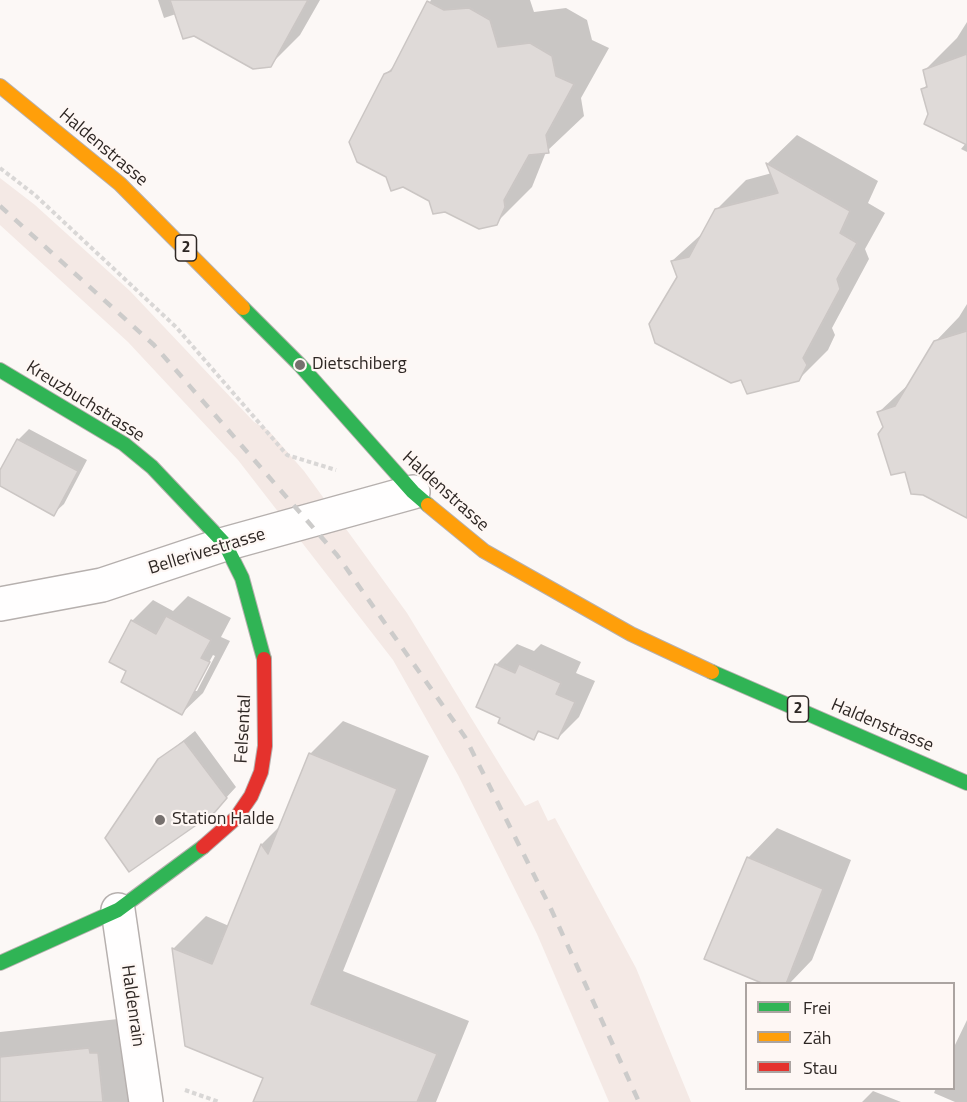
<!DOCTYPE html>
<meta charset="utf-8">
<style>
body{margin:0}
#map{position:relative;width:967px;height:1102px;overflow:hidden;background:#fcf8f6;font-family:"Titillium Web",sans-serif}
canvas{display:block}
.legend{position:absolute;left:745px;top:982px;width:210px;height:108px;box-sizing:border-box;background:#fef7f4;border:2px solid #aba4a1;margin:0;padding:8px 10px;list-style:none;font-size:18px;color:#2e2724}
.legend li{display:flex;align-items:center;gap:12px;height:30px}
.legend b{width:30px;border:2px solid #aba4a1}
</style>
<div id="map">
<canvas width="967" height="1102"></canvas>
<ul class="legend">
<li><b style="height:8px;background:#30b455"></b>Frei</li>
<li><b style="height:8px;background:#ff9f0a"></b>Zäh</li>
<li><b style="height:8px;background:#e5322d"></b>Stau</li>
</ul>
</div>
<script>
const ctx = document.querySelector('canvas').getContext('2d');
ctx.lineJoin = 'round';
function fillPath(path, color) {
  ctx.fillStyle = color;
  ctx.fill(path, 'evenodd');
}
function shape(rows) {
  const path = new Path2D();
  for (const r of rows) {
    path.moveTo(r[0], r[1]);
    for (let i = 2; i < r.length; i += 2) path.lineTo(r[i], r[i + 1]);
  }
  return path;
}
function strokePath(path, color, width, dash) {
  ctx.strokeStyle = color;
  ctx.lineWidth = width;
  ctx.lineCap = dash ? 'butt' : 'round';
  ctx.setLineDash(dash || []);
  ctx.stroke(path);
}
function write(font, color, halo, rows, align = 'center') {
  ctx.font = font + ' "Titillium Web",sans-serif';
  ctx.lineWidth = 4.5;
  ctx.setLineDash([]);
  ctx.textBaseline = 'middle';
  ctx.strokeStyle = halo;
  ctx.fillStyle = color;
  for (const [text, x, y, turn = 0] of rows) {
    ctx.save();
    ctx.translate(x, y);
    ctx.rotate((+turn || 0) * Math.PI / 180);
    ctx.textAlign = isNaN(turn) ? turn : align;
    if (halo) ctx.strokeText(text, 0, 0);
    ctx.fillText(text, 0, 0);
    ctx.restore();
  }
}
const built = shape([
 [0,178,35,205,130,291,254,422,268,430,304,471,407,613,525,806,538,800,548,821,555,818,636,968,691,1102,609,1102,537,934,458,775,393,660,238,460,128,342,0,225]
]);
const shadow = shape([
 [158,0,320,0,300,35,270,65,176,14,164,18],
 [431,0,530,0,534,12,566,8,587,20,592,40,609,48,581,98,584,116,546,152,532,187,496,223,385,75,397,63],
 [967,22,967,152,961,149,966,143,930,114,922,90,928,84,924,71,957,38],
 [797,135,878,181,868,203,885,213,865,249,869,259,832,328,835,335,828,350,798,380,742,378,679,277,672,261,705,231,716,210,746,180,772,173,768,163],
 [967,304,967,517,885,427,879,412,911,382,935,342,959,317],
 [29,429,87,460,64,504,53,514,0,485,0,473,18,440],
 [188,596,231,618,221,637,230,641,203,693,182,713,128,671,132,621,153,600,173,611],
 [213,655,215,656,197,691,193,691],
 [517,644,534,651,541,644,581,662,576,673,595,681,579,717,558,738,541,730,533,738,502,717,496,665],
 [343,721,429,756,343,971,469,1021,436,1102,268,1102,265,1077,173,949,206,916,229,926,262,844,281,825,310,754],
 [195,731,236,787,214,811,159,760],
 [777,828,851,860,812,960,789,984,768,984,748,858],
 [118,1019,134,1102,0,1102,0,1032],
 [967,1020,967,1102,955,1102,934,1093,936,1088,954,1088,954,1047],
 [873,1091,901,1102,862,1102]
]);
const building = shape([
 [170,0,308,0,271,67,253,69,194,36,183,39,170,0],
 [427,1,444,10,469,8,490,20,498,47,530,43,552,56,556,76,574,84,546,135,549,153,529,155,504,200,505,207,497,225,479,229,445,212,433,214,429,201,403,187,391,191,386,177,357,162,349,142,384,74,391,71,427,1],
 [967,54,967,145,924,124,928,114,921,89,927,87,923,70,967,54],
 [766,163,850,211,840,233,857,243,837,279,840,289,803,358,807,365,799,381,747,394,741,380,731,383,655,343,649,324,677,277,671,261,689,257,715,209,778,193,766,163],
 [967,331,967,518,923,495,911,494,905,472,891,475,878,434,883,427,877,412,895,406,934,341,967,331],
 [17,439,78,471,54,516,0,486,0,470,17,439],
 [166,616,211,640,201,658,210,662,182,715,121,682,126,671,109,662,131,620,156,634,166,616],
 [495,664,515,673,519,664,561,683,556,694,575,702,558,739,538,731,534,740,498,723,500,718,476,707,495,664],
 [184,741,227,798,215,812,129,872,105,838,158,759,184,741],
 [309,753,397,789,311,1004,437,1054,417,1102,253,1102,263,1078,185,1046,172,948,212,964,261,844,268,854,309,753],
 [747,857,823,889,786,984,764,984,704,959,747,857],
 [89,1048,90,1053,98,1053,103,1102,0,1102,0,1057,89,1048]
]);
const path = shape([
 [0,168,35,195,176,327,287,455,336,470],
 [185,1090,219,1102]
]);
const street = shape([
 [0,604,102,585,225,544,413,492],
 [118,910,146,1102]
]);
const fast = shape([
 [243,308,300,365,413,492,428,505],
 [0,370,124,444,152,467,225,544,242,578,264,659],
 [712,672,967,783],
 [0,963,118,910,203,847]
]);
const slow = shape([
 [0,86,120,184,243,308],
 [428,505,484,551,631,634,712,672]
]);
const jam = shape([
 [203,847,236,818,251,796,261,772,265,746,264,659]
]);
const rail = shape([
 [0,206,154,345,337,555,465,737,551,909,639,1102]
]);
const markers = [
 [300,365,6,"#76706e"],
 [160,820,6,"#76706e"]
];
const shields = [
 [186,248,21],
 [798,709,21]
];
const shieldNames = [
 ["2",186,248],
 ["2",798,709]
];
const streetNames = [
 ["Haldenstrasse",103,148,40],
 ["Kreuzbuchstrasse",85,402,32],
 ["Haldenstrasse",445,492,42],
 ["Bellerivestrasse",207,552,-17],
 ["Haldenstrasse",882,726,23],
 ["Felsental",244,729,-87],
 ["Haldenrain",132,1006,82]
];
const poiNames = [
 ["Dietschiberg",312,365],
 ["Station Halde",172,820]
];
fillPath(built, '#f4e9e5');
fillPath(shadow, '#0003');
fillPath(building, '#dfdad8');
strokePath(building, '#cbc6c4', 1.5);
strokePath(street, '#b6b0ae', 36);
strokePath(fast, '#b6b0ae', 16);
strokePath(slow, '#b6b0ae', 16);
strokePath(jam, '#b6b0ae', 16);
strokePath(path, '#d9d7d6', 4, [4.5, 3]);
strokePath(street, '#fffefe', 33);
strokePath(fast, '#30b455', 14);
strokePath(slow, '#ff9f0a', 14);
strokePath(jam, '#e5322d', 14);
strokePath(rail, '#cccbca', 4.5, [10, 10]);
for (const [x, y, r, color] of markers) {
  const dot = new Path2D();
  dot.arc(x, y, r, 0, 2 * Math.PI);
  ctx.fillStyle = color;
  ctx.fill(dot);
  strokePath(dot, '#fef7f4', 2);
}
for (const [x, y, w] of shields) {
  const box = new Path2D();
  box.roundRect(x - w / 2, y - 13, w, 26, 4.5);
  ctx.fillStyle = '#fef7f4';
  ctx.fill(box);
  strokePath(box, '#2e2724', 1.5);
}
write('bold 16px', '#2e2724', null, shieldNames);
write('18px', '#2e2724', '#fef7f4', streetNames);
write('18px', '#2e2724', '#fef7f4', poiNames, 'left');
</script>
